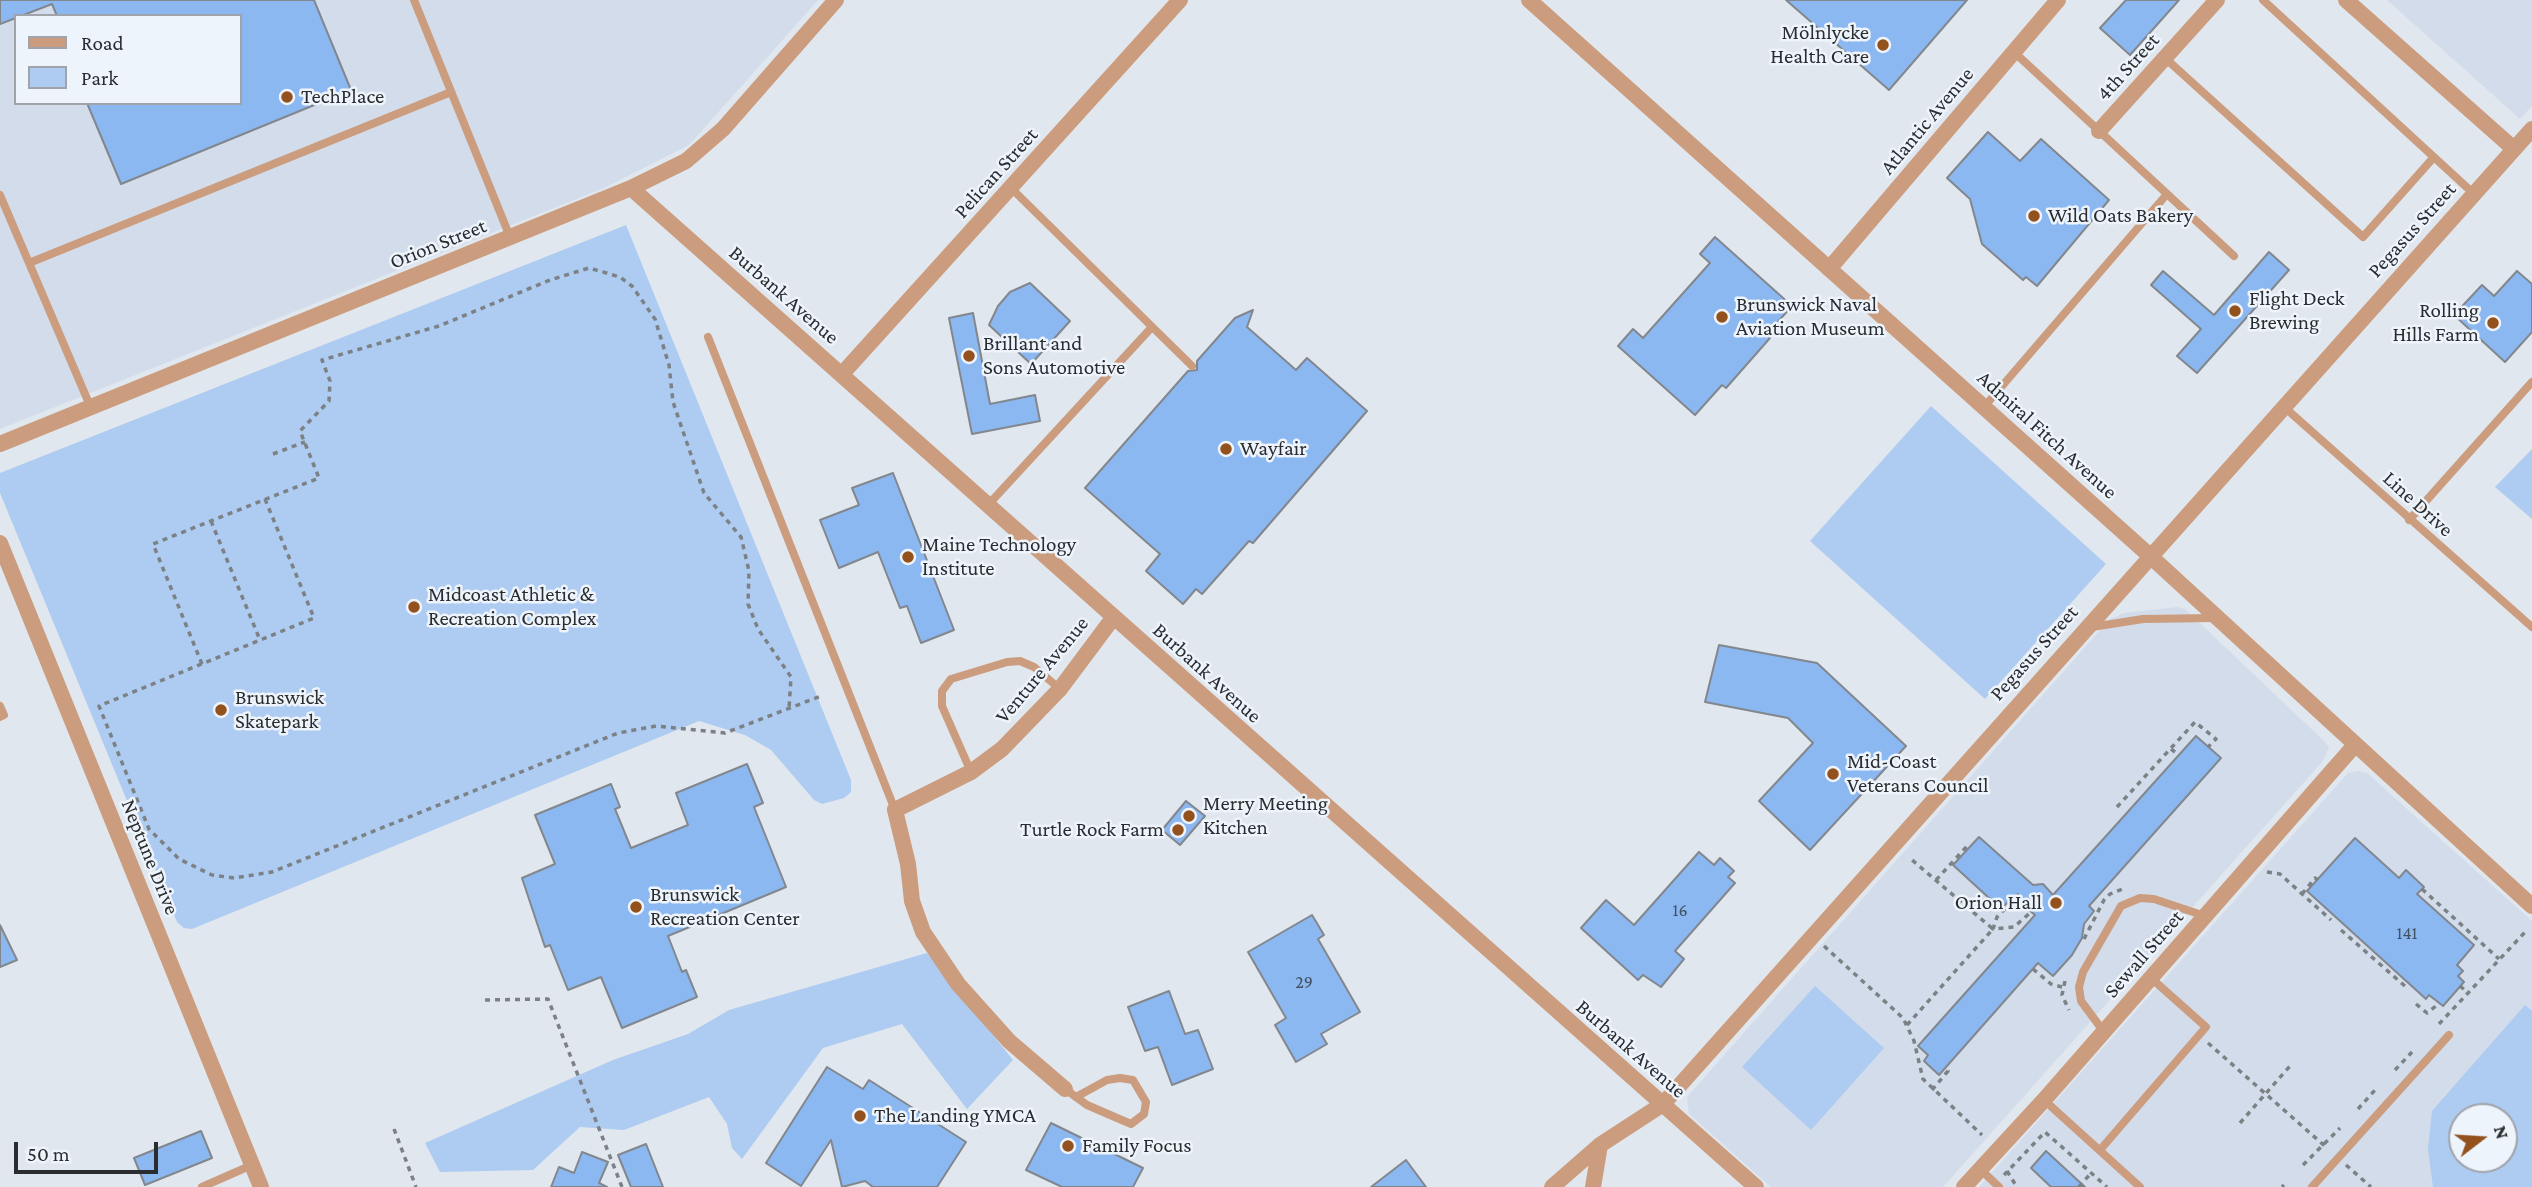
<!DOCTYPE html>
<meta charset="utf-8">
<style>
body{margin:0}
#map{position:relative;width:2532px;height:1187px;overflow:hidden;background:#e1e7ee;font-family:"Crimson Pro",serif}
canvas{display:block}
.legend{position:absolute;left:14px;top:14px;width:228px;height:91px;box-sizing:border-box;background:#eef4fc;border:2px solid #a0a4aa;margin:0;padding:9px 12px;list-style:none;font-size:21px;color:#2a2d2f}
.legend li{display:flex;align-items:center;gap:14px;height:35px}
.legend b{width:35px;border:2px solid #a0a4aa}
.north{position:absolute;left:2448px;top:1103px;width:70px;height:70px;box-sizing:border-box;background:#eef4fc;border:2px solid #a0a4aa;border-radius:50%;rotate:73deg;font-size:19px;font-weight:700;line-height:28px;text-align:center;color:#2a2d2f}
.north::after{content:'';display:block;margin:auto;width:24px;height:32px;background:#93521d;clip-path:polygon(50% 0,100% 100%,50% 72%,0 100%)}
.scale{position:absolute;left:14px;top:1142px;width:144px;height:32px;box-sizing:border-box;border:4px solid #2a2d2f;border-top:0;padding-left:9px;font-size:21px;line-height:24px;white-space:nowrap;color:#2a2d2f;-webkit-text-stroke:5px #eef4fc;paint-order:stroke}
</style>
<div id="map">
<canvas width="2532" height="1187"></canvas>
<ul class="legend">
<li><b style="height:9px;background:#cb9c7d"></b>Road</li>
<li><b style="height:19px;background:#aecbf1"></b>Park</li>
</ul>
<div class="north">N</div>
<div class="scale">50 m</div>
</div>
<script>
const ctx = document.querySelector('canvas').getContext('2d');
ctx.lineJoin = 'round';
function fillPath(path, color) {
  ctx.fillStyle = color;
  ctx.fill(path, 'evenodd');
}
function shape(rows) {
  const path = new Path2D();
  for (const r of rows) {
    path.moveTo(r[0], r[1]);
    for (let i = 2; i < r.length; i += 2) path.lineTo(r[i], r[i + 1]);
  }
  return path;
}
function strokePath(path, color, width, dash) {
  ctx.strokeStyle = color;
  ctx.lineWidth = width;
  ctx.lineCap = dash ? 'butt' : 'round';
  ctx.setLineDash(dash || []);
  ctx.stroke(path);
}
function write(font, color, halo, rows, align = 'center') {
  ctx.font = font + ' "Crimson Pro",serif';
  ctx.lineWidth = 5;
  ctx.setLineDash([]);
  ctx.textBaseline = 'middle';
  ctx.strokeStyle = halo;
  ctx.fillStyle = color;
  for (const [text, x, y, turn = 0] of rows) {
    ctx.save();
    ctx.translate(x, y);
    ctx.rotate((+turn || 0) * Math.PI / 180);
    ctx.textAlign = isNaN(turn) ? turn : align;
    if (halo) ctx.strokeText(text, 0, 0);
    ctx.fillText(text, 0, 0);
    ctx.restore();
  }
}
const built = shape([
 [0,0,818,0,689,145,604,188,0,429],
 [16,16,240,16,240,103,16,103],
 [2387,0,2532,0,2532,106,2520,119],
 [2177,607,2185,609,2325,742,2329,748,2322,762,1943,1187,1771,1187,1689,1114,1687,1097,2110,619,2124,613],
 [2358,771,2367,773,2532,921,2532,1187,1979,1187,2348,773],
 [2462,1117,2504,1117,2504,1159,2462,1159]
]);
const green = shape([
 [626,225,851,780,851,792,844,798,822,804,814,800,771,750,745,735,699,721,192,929,184,928,177,922,0,493,0,473],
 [1931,406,2106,564,1985,699,1810,541],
 [2532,449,2532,519,2495,487],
 [927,953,1013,1060,967,1109,902,1024,823,1048,742,1159,732,1148,727,1124,709,1097,624,1130,580,1127,533,1170,440,1172,425,1143,613,1060,688,1034,729,1010],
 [1815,986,1884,1048,1811,1130,1742,1067],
 [2525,1005,2532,1011,2532,1187,2433,1187,2428,1149,2432,1111],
 [2462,1117,2504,1117,2504,1159,2462,1159]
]);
const building = shape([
 [0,0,314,0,351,90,121,184,87,103,240,103,240,16,57,16,52,4,0,24,0,0],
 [1786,0,1967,0,1889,90,1786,0],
 [2126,0,2179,0,2130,55,2100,28,2126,0],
 [1988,132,2020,161,2041,139,2109,200,2037,286,2026,277,2023,280,1982,244,1970,199,1947,178,1988,132],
 [1715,237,1792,306,1766,335,1770,338,1726,388,1722,385,1695,415,1618,346,1633,329,1643,338,1710,263,1700,254,1715,237],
 [2269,252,2289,270,2197,373,2177,356,2201,329,2151,285,2163,271,2214,315,2269,252],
 [2517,271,2532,284,2532,332,2505,362,2454,315,2482,285,2494,296,2517,271],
 [1030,283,1070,321,1031,364,989,325,998,306,1010,292,1030,283],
 [1253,310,1247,327,1296,370,1307,358,1367,411,1253,543,1249,541,1202,594,1196,589,1183,604,1146,571,1160,554,1085,488,1188,371,1197,370,1197,361,1235,318,1253,310],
 [973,313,990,404,1035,395,1040,421,972,434,949,318,973,313],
 [893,473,954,630,921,643,907,606,900,608,878,552,839,568,820,520,859,505,852,488,893,473],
 [1719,645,1817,663,1906,746,1810,850,1759,801,1813,743,1788,718,1705,702,1719,645],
 [2196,736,2221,758,2089,906,2094,911,2084,924,2082,938,2072,955,2053,976,2038,963,1939,1075,1924,1061,1928,1055,1918,1046,2035,915,2013,897,2001,909,1953,865,1979,837,2033,885,2043,884,2053,895,2196,736],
 [747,764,763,803,754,807,786,887,668,936,682,972,686,970,697,997,622,1028,601,977,568,990,550,945,545,947,522,878,555,864,535,815,611,784,620,807,615,809,631,848,688,825,676,793,747,764],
 [1186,801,1205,816,1180,845,1162,830,1186,801],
 [2355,838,2399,878,2406,870,2424,887,2417,894,2474,945,2457,965,2463,971,2458,976,2464,982,2443,1006,2429,995,2426,999,2307,891,2355,838],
 [1699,852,1714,865,1720,858,1734,871,1728,877,1735,883,1675,951,1684,959,1661,987,1643,975,1638,980,1581,928,1606,900,1634,925,1699,852],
 [1312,915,1324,935,1318,939,1360,1012,1321,1034,1327,1044,1296,1062,1275,1025,1286,1018,1248,952,1312,915],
 [0,925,17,960,0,967,0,925],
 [1169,991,1185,1034,1198,1030,1213,1069,1172,1085,1158,1047,1145,1051,1128,1007,1169,991],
 [827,1067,863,1089,869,1080,966,1142,937,1187,873,1187,865,1181,842,1187,831,1140,801,1186,766,1163,827,1067],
 [1051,1123,1143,1168,1133,1187,1062,1187,1026,1170,1051,1123],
 [201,1131,212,1158,145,1185,134,1158,201,1131],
 [646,1144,663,1187,631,1187,618,1155,646,1144],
 [2046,1151,2085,1187,2051,1187,2031,1168,2046,1151],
 [582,1152,608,1162,599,1183,607,1187,551,1187,559,1167,574,1173,582,1152],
 [1406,1160,1426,1187,1371,1187,1406,1160]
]);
const path = shape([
 [273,454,305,442],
 [265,499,314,618,99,706,149,829,179,859,212,875,234,878,272,872,618,733,656,726,725,733,821,696],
 [211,521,260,640],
 [202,664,153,544,319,478,300,431,329,401,330,381,322,360,439,326,550,280,589,268,620,277,632,286,655,319,669,365,673,402,704,493,741,537,749,571,748,604,758,629,791,677,789,709],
 [2171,749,2179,755],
 [2117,807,2195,722,2216,739,2208,747],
 [2267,872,2280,874,2331,920],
 [1936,880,1969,844],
 [2422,889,2499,959],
 [2019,894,1997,917,1993,929,2014,927,2031,912],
 [2302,894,2315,878,2318,880],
 [2341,930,2406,987],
 [2084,939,2104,900,2110,894,2125,888],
 [1824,946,1903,1018,1914,1041,1923,1079,1982,1135],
 [2033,969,2051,984,2062,987],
 [2065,981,2062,995,2069,1010],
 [2460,986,2468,993],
 [485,1000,548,999,622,1187],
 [2416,1004,2427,1013,2440,1003],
 [2439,1024,2527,930],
 [1907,1025,1993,929,1912,860],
 [2208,1043,2327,1148],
 [2395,1070,2412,1052],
 [1932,1090,1948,1071,1945,1068],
 [2358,1109,2375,1090],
 [2240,1123,2290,1066],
 [394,1129,416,1187],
 [2303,1165,2340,1128],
 [2346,1165,2371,1187],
 [2007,1171,2015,1184],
 [2004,1175,2045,1132,2107,1187],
 [2079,1187,2091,1173],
 [2282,1187,2284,1185]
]);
const lane = shape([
 [414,0,510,237],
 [2263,0,2473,193],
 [2014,52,2234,256],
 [2165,58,2363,237,2434,157],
 [1011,188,1192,366],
 [0,195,91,408],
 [29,263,451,92],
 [708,337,895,810],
 [2283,406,2532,627],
 [1984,407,2167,194],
 [988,505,1152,327],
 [2409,520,2532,382],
 [2092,627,2143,619,2214,618],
 [0,706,4,715,0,717],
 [971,772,942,706,942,691,951,679,1007,662,1020,661,1034,667,1060,689],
 [2104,1032,2081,1001,2079,987,2083,972,2121,906,2140,898,2154,899,2205,916],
 [1065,1089,1087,1105,1131,1124,1144,1114,1146,1102,1133,1080,1120,1078,1107,1080,1076,1097],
 [2044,1100,2140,1187],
 [2100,1150,2206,1027,2151,978],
 [1980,1169,1999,1187],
 [202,1187,252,1165],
 [2312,1187,2449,1035]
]);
const street = shape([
 [1529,0,2149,555,2532,906],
 [2346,0,2514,149],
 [2099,131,2217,0],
 [631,188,1756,1187],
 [1829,269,2058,0],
 [842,374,1180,0],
 [0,444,631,188,686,161,723,129,836,0],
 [0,543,261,1187],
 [1065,1089,1009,1041,958,984,923,932,912,901,908,864,895,810,971,772,1002,749,1060,689,1113,618],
 [1552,1187,1600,1145,1663,1104,2532,129],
 [1593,1187,1600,1145],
 [1964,1187,2044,1100,2354,746]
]);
const markers = [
 [1883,45,7,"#93521d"],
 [287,97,7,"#93521d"],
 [2034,216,7,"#93521d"],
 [2235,311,7,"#93521d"],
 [1722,317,7,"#93521d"],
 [2493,323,7,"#93521d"],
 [969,356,7,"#93521d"],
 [1226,449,7,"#93521d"],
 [908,557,7,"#93521d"],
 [414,607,7,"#93521d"],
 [221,710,7,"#93521d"],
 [1833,774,7,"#93521d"],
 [1189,816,7,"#93521d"],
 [1178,830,7,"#93521d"],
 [2056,903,7,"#93521d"],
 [636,907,7,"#93521d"],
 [860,1116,7,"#93521d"],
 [1068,1146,7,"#93521d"]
];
const numberNames = [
 ["16",1680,910],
 ["141",2407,933],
 ["29",1304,982]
];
const poiNames = [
 ["Mölnlycke",1869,33,"right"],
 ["Health Care",1869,57,"right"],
 ["TechPlace",301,97],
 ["Wild Oats Bakery",2048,216],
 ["Flight Deck",2249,299],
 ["Brewing",2249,323],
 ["Brunswick Naval",1736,305],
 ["Aviation Museum",1736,329],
 ["Rolling",2479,311,"right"],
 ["Hills Farm",2479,335,"right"],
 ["Brillant and",983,344],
 ["Sons Automotive",983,368],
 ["Wayfair",1240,449],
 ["Maine Technology",922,545],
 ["Institute",922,569],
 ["Midcoast Athletic &",428,595],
 ["Recreation Complex",428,619],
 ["Brunswick",235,698],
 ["Skatepark",235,722],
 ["Mid-Coast",1847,762],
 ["Veterans Council",1847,786],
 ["Merry Meeting",1203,804],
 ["Kitchen",1203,828],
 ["Turtle Rock Farm",1164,830,"right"],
 ["Brunswick",650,895],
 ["Recreation Center",650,919],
 ["Orion Hall",2042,903,"right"],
 ["The Landing YMCA",874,1116],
 ["Family Focus",1082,1146]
];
const streetNames = [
 ["4th Street",2128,67,-48],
 ["Atlantic Avenue",1927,121,-50],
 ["Pelican Street",996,173,-48],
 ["Pegasus Street",2412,230,-48],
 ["Orion Street",438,244,-22],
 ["Burbank Avenue",784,295,41],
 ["Admiral Fitch Avenue",2047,435,42],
 ["Line Drive",2418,504,42],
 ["Pegasus Street",2034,653,-48],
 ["Venture Avenue",1042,670,-50],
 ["Burbank Avenue",1207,673,42],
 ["Neptune Drive",150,857,68],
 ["Sewall Street",2144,954,-49],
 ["Burbank Avenue",1631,1049,41]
];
fillPath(built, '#d3dcea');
fillPath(green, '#aecbf1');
fillPath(building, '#8cb8f2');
strokePath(building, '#82878e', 2);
strokePath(path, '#7c8185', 3.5, [5, 5]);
strokePath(lane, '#cb9c7d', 8);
strokePath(street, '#cb9c7d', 16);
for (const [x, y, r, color] of markers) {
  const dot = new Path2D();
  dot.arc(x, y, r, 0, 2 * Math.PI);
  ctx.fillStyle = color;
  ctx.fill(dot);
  strokePath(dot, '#eef4fc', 2.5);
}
write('18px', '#425060', null, numberNames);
write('21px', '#2a2d2f', '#eef4fc', poiNames, 'left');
write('21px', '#2a2d2f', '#eef4fc', streetNames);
</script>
